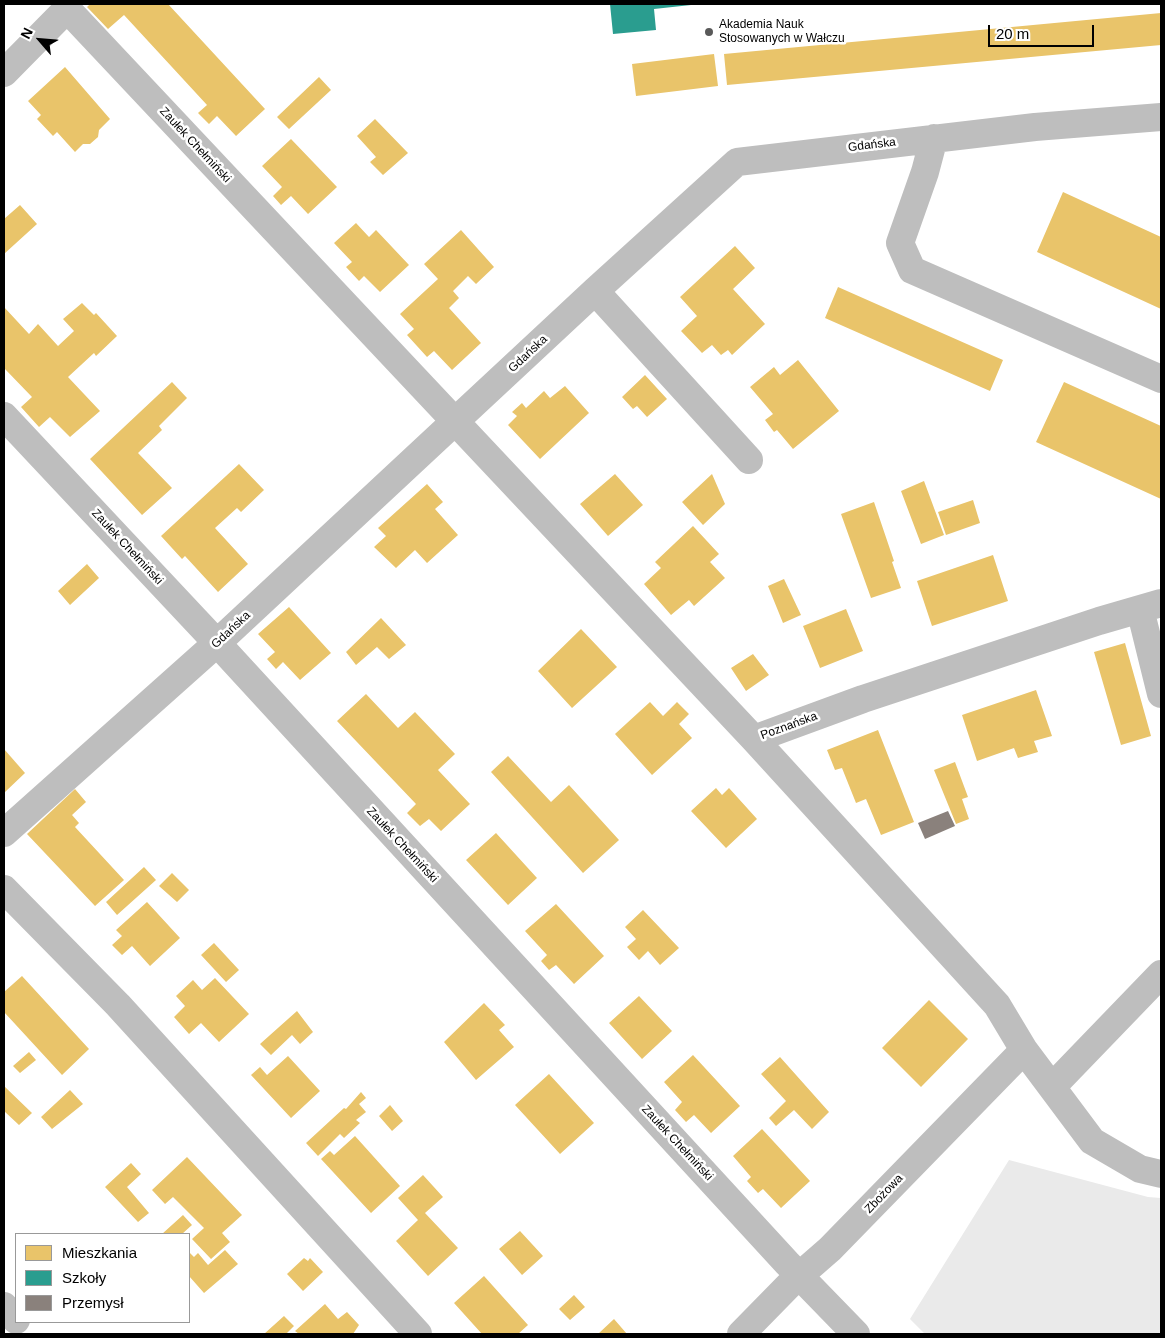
<!DOCTYPE html>
<meta charset="utf-8">
<style>
body{margin:0}
#map{position:relative;width:1165px;height:1338px;overflow:hidden;background:#fff;font-family:Arial,sans-serif}
canvas{display:block}
.frame{position:absolute;inset:0;border:5px solid #000;pointer-events:none}
.legend{position:absolute;left:15px;top:1233px;width:175px;height:90px;box-sizing:border-box;background:#fff;border:1px solid #999;margin:0;padding:6px 9px;list-style:none;font-size:15px;color:#000}
.legend li{display:flex;align-items:center;gap:10px;height:25px}
.legend b{width:25px;border:1px solid #999}
.north{position:absolute;left:15px;top:15px;width:50px;height:50px;-webkit-text-stroke:4px #fff;paint-order:stroke;rotate:297deg;font-size:14px;font-weight:700;line-height:20px;text-align:center;color:#000}
.north::after{content:'';display:block;margin:auto;width:18px;height:22px;background:#000;clip-path:polygon(50% 0,100% 100%,50% 72%,0 100%)}
.scale{position:absolute;left:988px;top:25px;width:106px;height:22px;box-sizing:border-box;border:2px solid #000;border-top:0;padding-left:6px;font-size:15px;line-height:18px;white-space:nowrap;color:#000;-webkit-text-stroke:4px #fff;paint-order:stroke}
</style>
<div id="map">
<canvas width="1165" height="1338"></canvas>
<div class="frame"></div>
<ul class="legend">
<li><b style="height:14px;background:#e9c46a"></b>Mieszkania</li>
<li><b style="height:14px;background:#2a9d8f"></b>Szkoły</li>
<li><b style="height:14px;background:#8a817c"></b>Przemysł</li>
</ul>
<div class="north">N</div>
<div class="scale">20 m</div>
</div>
<script>
const ctx = document.querySelector('canvas').getContext('2d');
ctx.lineJoin = 'round';
function fillPath(path, color) {
  ctx.fillStyle = color;
  ctx.fill(path, 'evenodd');
}
function shape(rows) {
  const path = new Path2D();
  for (const r of rows) {
    path.moveTo(r[0], r[1]);
    for (let i = 2; i < r.length; i += 2) path.lineTo(r[i], r[i + 1]);
  }
  return path;
}
function strokePath(path, color, width, dash) {
  ctx.strokeStyle = color;
  ctx.lineWidth = width;
  ctx.lineCap = dash ? 'butt' : 'round';
  ctx.setLineDash(dash || []);
  ctx.stroke(path);
}
function write(font, color, halo, rows, align = 'center') {
  ctx.font = font + ' Arial,sans-serif';
  ctx.lineWidth = 5;
  ctx.setLineDash([]);
  ctx.textBaseline = 'middle';
  ctx.strokeStyle = halo;
  ctx.fillStyle = color;
  for (const [text, x, y, turn = 0] of rows) {
    ctx.save();
    ctx.translate(x, y);
    ctx.rotate((+turn || 0) * Math.PI / 180);
    ctx.textAlign = isNaN(turn) ? turn : align;
    if (halo) ctx.strokeText(text, 0, 0);
    ctx.fillText(text, 0, 0);
    ctx.restore();
  }
}
const green = shape([
 [1009,1160,1148,1197,1161,1198,1161,1334,925,1334,910,1319]
]);
const homes = shape([
 [90,4,168,4,265,109,236,136,217,116,209,124,198,113,207,105,124,15,108,29,87,7],
 [1161,13,1161,45,727,85,724,54],
 [714,54,718,86,636,96,632,64],
 [65,67,110,119,99,130,98,137,90,144,83,144,75,152,57,132,53,136,37,119,41,115,28,101],
 [319,77,331,90,289,129,277,117],
 [375,119,408,153,383,175,370,162,376,157,357,136],
 [291,139,337,187,308,214,291,196,281,205,273,196,282,187,262,166],
 [1063,192,1161,237,1161,309,1037,252],
 [20,205,37,224,4,254,4,219],
 [356,223,369,237,376,230,409,265,380,292,364,276,359,281,346,267,352,262,334,243],
 [461,230,494,267,476,284,468,276,453,291,459,298,449,308,481,343,452,370,434,351,427,357,407,335,414,329,400,314,438,279,424,264],
 [735,246,755,268,733,289,765,324,732,355,728,350,721,355,712,345,702,353,681,331,697,316,680,297],
 [838,287,1003,360,990,391,825,318],
 [82,303,94,315,96,313,117,336,96,356,94,353,68,377,100,411,70,437,50,417,39,427,21,407,32,397,4,368,4,307,29,334,38,324,58,346,74,331,63,319],
 [798,360,839,411,793,449,777,430,774,432,765,420,773,414,750,387,774,367,780,375],
 [645,375,667,399,647,417,637,406,633,409,622,397],
 [172,382,187,398,159,426,162,430,138,453,172,488,142,515,90,459],
 [1064,382,1161,426,1161,499,1036,442],
 [565,386,589,413,540,459,508,425,517,416,512,412,522,403,526,408,544,391,550,398],
 [239,464,264,490,241,512,237,508,215,528,248,564,218,592,185,556,182,559,161,536],
 [615,474,643,505,608,536,580,504],
 [712,474,725,504,703,525,682,502],
 [924,481,944,535,921,544,901,491],
 [427,484,443,502,435,509,458,535,427,563,415,550,396,568,374,547,386,536,378,528],
 [973,500,980,523,946,535,938,512],
 [874,502,894,561,892,562,901,588,871,598,841,514],
 [693,526,719,554,710,562,725,578,694,606,689,600,671,615,644,584,661,568,655,562],
 [993,555,1008,601,932,626,917,581],
 [87,564,99,578,70,605,58,591],
 [784,579,801,615,783,623,768,586],
 [289,607,331,653,300,680,283,662,276,669,267,659,275,652,258,634],
 [846,609,863,651,820,668,803,626],
 [381,618,406,645,389,659,377,647,356,665,346,652],
 [581,629,617,667,572,708,538,671],
 [1125,643,1151,736,1121,745,1094,652],
 [753,654,769,675,746,691,731,668],
 [1036,690,1052,736,1034,741,1038,752,1018,758,1014,748,977,761,962,715],
 [366,694,398,728,415,712,455,754,438,770,470,804,441,831,429,819,420,826,407,813,416,804,337,721],
 [650,702,663,716,677,702,689,714,679,724,692,738,652,775,615,734],
 [878,730,914,822,881,835,866,799,856,803,842,768,835,770,827,750],
 [4,749,25,773,4,793],
 [508,756,551,802,569,785,619,840,583,873,491,772],
 [955,762,968,797,962,799,969,819,956,824,934,770],
 [716,788,722,795,729,788,757,819,726,848,691,811],
 [75,789,86,802,72,815,79,823,75,827,124,880,95,906,27,834],
 [496,833,537,878,508,905,466,860],
 [144,867,156,880,117,915,106,902],
 [172,873,189,890,177,902,159,886],
 [147,902,180,938,150,966,132,946,122,955,112,945,122,936,116,930],
 [556,904,604,956,574,984,556,965,549,970,541,961,547,955,525,931],
 [643,910,679,948,660,965,648,951,639,960,627,947,636,939,625,927],
 [214,943,239,970,226,982,201,955],
 [22,976,89,1049,62,1075,4,1012,4,992],
 [215,978,249,1014,219,1042,201,1023,189,1034,174,1017,185,1006,176,996,193,980,202,990],
 [639,996,672,1031,642,1059,609,1023],
 [929,1000,968,1039,921,1087,882,1048],
 [484,1003,505,1025,499,1030,514,1047,476,1080,444,1042],
 [297,1011,313,1032,300,1044,292,1035,271,1055,260,1044],
 [29,1052,36,1060,20,1073,13,1066],
 [693,1055,740,1106,711,1133,694,1115,686,1122,675,1110,682,1102,664,1082],
 [288,1056,320,1091,291,1118,251,1075,260,1067,267,1075],
 [780,1057,829,1112,812,1129,794,1110,776,1126,769,1118,786,1101,761,1074],
 [549,1074,594,1123,560,1154,515,1105],
 [4,1086,32,1113,19,1125,4,1111],
 [70,1090,83,1104,52,1129,41,1117],
 [361,1092,366,1098,359,1104,366,1112,356,1120,360,1123,344,1138,340,1134,318,1156,306,1143,344,1108,346,1109],
 [390,1105,403,1121,392,1131,379,1116],
 [762,1129,810,1181,781,1208,763,1189,758,1193,747,1181,751,1177,733,1156],
 [355,1136,400,1186,371,1213,321,1159,330,1151,334,1155],
 [187,1157,242,1215,222,1233,230,1242,211,1259,192,1239,204,1228,173,1197,165,1204,152,1190],
 [131,1163,141,1174,127,1187,149,1213,138,1222,105,1187],
 [423,1175,443,1197,425,1213,458,1248,428,1276,396,1241,418,1220,398,1198],
 [183,1215,192,1225,182,1234,162,1234],
 [520,1231,543,1256,522,1275,499,1249],
 [225,1250,238,1264,204,1293,189,1276,189,1252,194,1257,198,1253,208,1265],
 [304,1258,308,1261,310,1258,323,1272,303,1291,287,1274],
 [484,1276,528,1325,518,1334,482,1334,454,1303],
 [574,1295,585,1307,570,1320,559,1309],
 [325,1304,338,1319,347,1312,359,1325,353,1334,299,1334,295,1331],
 [284,1316,294,1326,286,1334,264,1334],
 [614,1319,627,1334,598,1334]
]);
const schools = shape([
 [610,4,691,4,691,5,654,9,656,30,613,34]
]);
const industry = shape([
 [948,811,955,826,925,839,918,823]
]);
const minor = shape([
 [4,73,67,9,754,739,997,1005,1024,1050,1092,1141,1140,1169,1161,1174],
 [934,138,925,172,900,243,912,270,1161,379],
 [595,291,749,460],
 [4,416,217,643,787,1263,856,1334],
 [1140,609,1161,694],
 [754,739,863,699,1099,621,1161,603],
 [4,833,217,643,595,291,737,162,1035,127,1161,117],
 [4,889,118,1005,418,1334],
 [1052,1087,1161,974],
 [4,1306,16,1320],
 [741,1334,791,1283,830,1249,1024,1050]
]);
const markers = [
 [709,32,5,"#595959"]
];
const poiNames = [
 ["Akademia Nauk",719,25],
 ["Stosowanych w Wałczu",719,39]
];
const streetNames = [
 ["Zaułek Chełmiński",195,145,47],
 ["Gdańska",872,145,-7],
 ["Gdańska",528,354,-43],
 ["Zaułek Chełmiński",127,547,47],
 ["Gdańska",231,630,-43],
 ["Poznańska",789,726,-20],
 ["Zaułek Chełmiński",402,845,47],
 ["Zaułek Chełmiński",677,1143,47],
 ["Zbożowa",884,1194,-46]
];
fillPath(green, '#eaeaea');
fillPath(homes, '#e9c46a');
fillPath(schools, '#2a9d8f');
fillPath(industry, '#8a817c');
strokePath(minor, '#bebebe', 28);
for (const [x, y, r, color] of markers) {
  const dot = new Path2D();
  dot.arc(x, y, r, 0, 2 * Math.PI);
  ctx.fillStyle = color;
  ctx.fill(dot);
  strokePath(dot, '#fff', 2);
}
write('12px', '#000', '#fff', poiNames, 'left');
write('12px', '#000', '#fff', streetNames);
</script>
